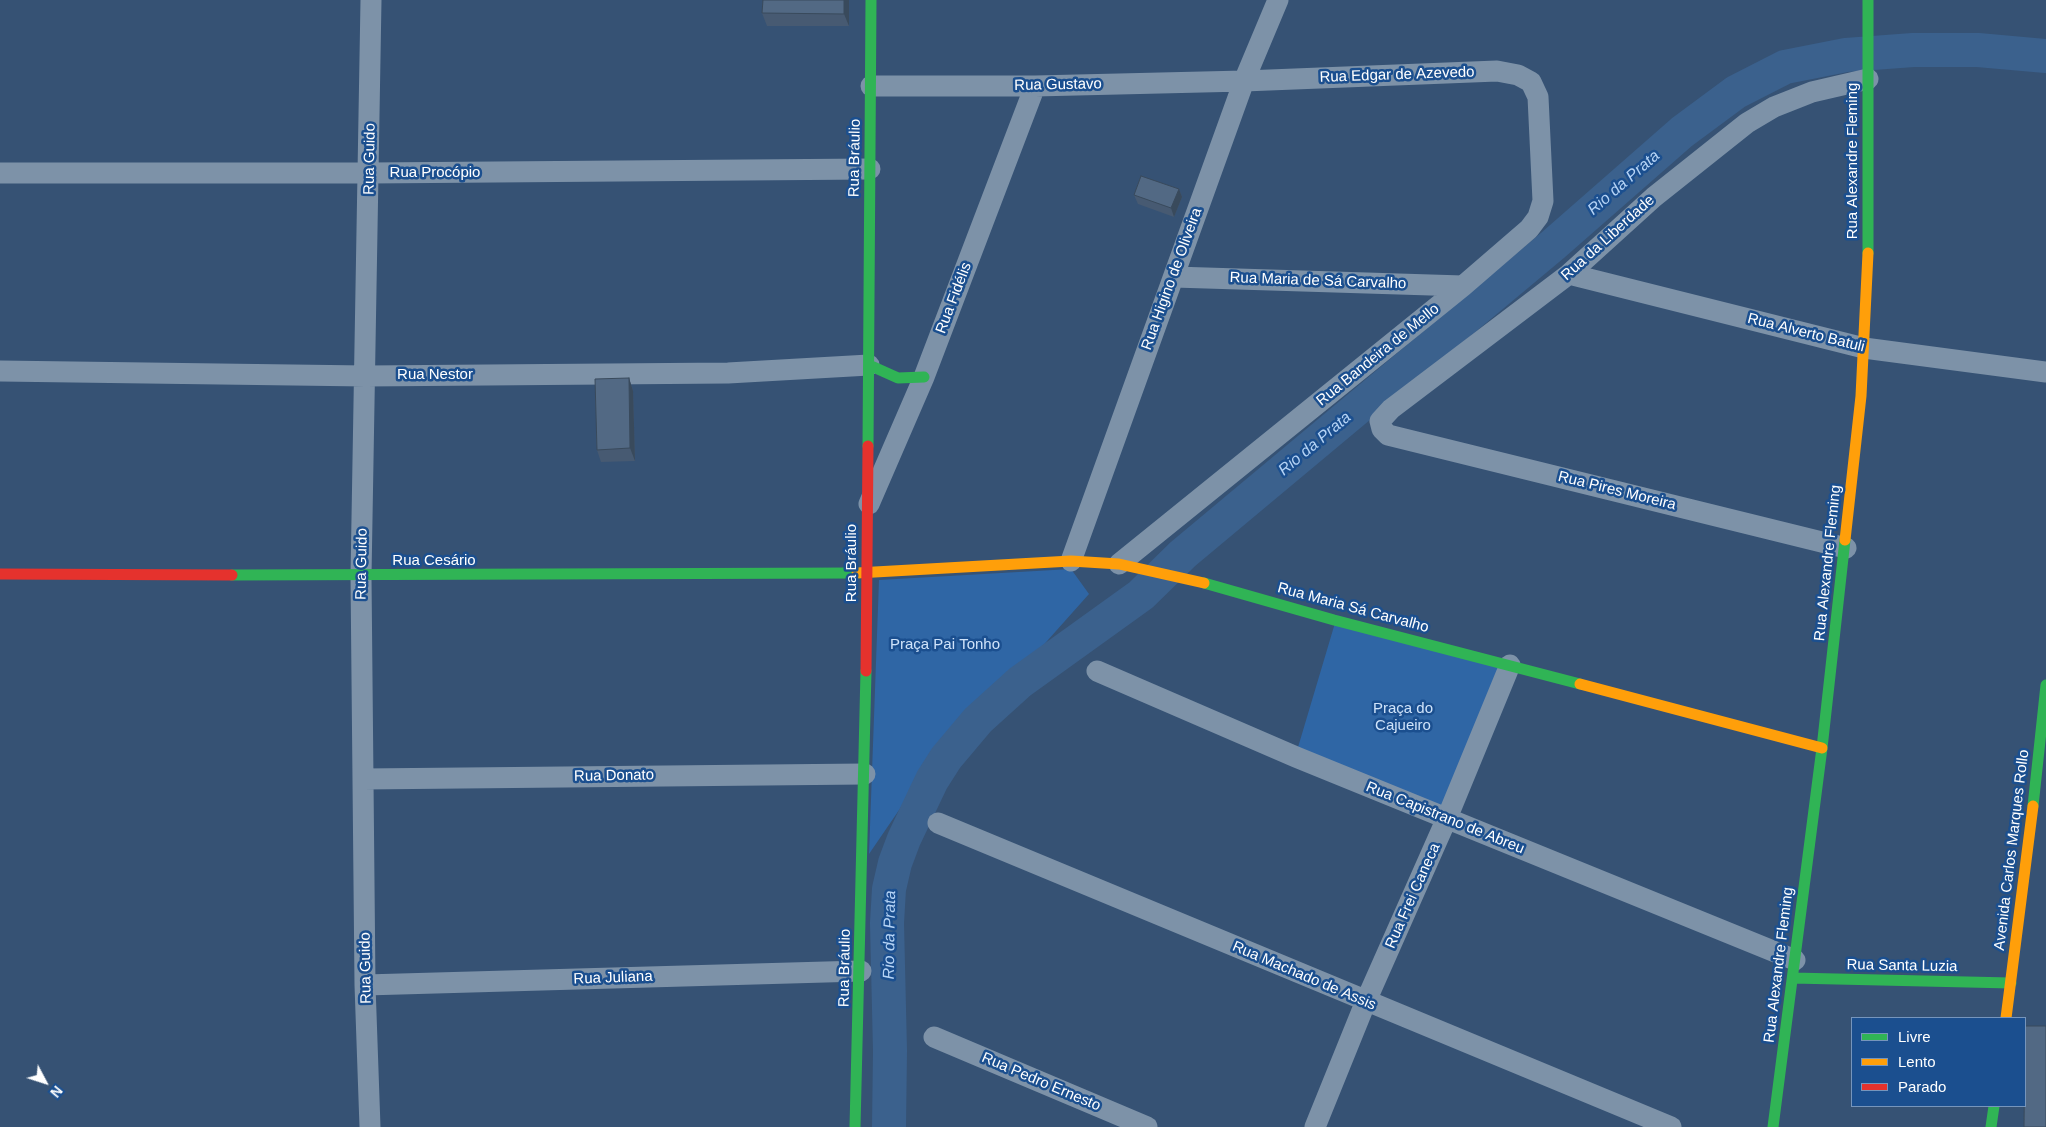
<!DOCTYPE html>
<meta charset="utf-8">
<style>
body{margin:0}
#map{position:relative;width:2046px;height:1127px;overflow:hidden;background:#365274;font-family:Arial,sans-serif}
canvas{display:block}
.legend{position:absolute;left:1851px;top:1017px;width:175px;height:90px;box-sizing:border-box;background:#1b4f8f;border:1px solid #7695bc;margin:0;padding:6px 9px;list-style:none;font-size:15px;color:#fff}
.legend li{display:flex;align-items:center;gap:10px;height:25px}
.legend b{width:25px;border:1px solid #7695bc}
.north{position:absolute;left:20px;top:1057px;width:50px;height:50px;-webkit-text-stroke:4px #1b4f8f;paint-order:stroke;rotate:130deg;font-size:14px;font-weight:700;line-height:20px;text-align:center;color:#fff}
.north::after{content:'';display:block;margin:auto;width:18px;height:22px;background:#fff;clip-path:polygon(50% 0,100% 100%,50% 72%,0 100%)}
</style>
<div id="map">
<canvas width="2046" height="1127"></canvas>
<ul class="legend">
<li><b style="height:6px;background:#30b455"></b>Livre</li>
<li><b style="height:6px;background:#ff9f0a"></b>Lento</li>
<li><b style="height:6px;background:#e5322d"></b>Parado</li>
</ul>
<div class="north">N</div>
</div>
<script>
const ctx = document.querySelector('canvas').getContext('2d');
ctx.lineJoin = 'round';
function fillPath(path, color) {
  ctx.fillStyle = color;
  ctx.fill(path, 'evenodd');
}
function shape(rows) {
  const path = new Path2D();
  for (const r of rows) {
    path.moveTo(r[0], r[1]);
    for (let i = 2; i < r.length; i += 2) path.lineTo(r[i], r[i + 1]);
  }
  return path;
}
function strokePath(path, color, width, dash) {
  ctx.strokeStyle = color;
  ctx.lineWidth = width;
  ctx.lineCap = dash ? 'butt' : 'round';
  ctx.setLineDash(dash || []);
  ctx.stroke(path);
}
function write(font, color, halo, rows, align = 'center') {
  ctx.font = font + ' Arial,sans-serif';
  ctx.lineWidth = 5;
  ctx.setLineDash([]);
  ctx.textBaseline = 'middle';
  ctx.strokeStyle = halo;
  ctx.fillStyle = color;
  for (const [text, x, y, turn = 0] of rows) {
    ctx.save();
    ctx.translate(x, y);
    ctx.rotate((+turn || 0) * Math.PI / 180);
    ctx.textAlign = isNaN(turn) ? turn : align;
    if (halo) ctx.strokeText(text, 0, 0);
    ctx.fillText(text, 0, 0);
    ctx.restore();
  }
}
const green = shape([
 [1071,569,1089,594,1031,659,974,712,936,756,869,854,879,580],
 [1335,623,1506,668,1445,817,1296,754]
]);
const river = shape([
 [889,1127,890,1051,887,923,889,889,895,863,904,839,932,780,946,758,978,720,1020,682,1141,595,1183,554,1553,245,1682,132,1736,92,1785,67,1846,55,1913,50,1978,50,2046,56]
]);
const street = shape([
 [871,86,1035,86,1244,81,1497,71,1518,75,1531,82,1538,97,1543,201,1538,217,1529,229,1463,286,1119,564],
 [0,173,370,173,870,169],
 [1569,274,1864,348,2046,372],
 [1174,277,1463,286],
 [0,371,366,376,728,373,869,365],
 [869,504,924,377,1035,86],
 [1846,548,1388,435,1382,429,1380,421,1391,409,1569,274,1654,197,1747,123,1774,107,1812,92,1868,79],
 [1071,561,1244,81,1278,0],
 [1097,671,1296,757,1795,960],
 [363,779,865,774],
 [938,823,1671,1127],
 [365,985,861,971],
 [934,1037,1147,1127],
 [370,1127,365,985,361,576,371,0],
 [1315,1127,1366,1001,1447,818,1510,665]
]);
const fast = shape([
 [1868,253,1868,0],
 [869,365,898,378,924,377],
 [868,446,871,0],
 [232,575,857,573],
 [1204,583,1334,620,1580,684],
 [2033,806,2046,685],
 [1793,978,2011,983],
 [855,1127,866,671],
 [1773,1127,1822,748,1845,540],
 [1991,1127,1994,1106]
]);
const slow = shape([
 [1845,540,1861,396,1868,253],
 [857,573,1071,561,1119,564,1204,583],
 [1580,684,1822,748],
 [2006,1018,2033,806]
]);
const jam = shape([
 [0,574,232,575],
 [866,671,868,446]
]);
const wall = shape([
 [763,0,849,0,849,26,767,26,762,13],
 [1179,189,1182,197,1174,217,1138,204,1134,195],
 [629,378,633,391,635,461,601,462,597,450]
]);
const shadedWall = shape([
 [844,0,849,0,849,26,844,14],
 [1179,189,1182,197,1174,217,1171,208],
 [629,378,633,391,635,461,630,448]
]);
const building = shape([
 [763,0,844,0,844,14,762,13,763,0],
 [1141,176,1179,189,1171,208,1134,195,1141,176],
 [629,378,630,448,597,450,595,379,629,378],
 [2025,1026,2046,1026,2046,1127,2024,1127,2025,1026]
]);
const streetNames = [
 ["Rua Edgar de Azevedo",1397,75,-2],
 ["Rua Gustavo",1058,85,-1],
 ["Rua Bráulio",855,158,-89],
 ["Rua Guido",370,159,-89],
 ["Rua Alexandre Fleming",1853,161,-90],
 ["Rua Procópio",435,173],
 ["Rua da Liberdade",1608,238,-42],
 ["Rua Higino de Oliveira",1172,279,-70],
 ["Rua Maria de Sá Carvalho",1318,281,2],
 ["Rua Fidélis",954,298,-69],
 ["Rua Alverto Batuli",1806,333,14],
 ["Rua Bandeira de Mello",1378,355,-39],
 ["Rua Nestor",435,375],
 ["Rua Pires Moreira",1617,491,14],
 ["Rua Cesário",434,561],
 ["Rua Bráulio",852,563,-90],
 ["Rua Alexandre Fleming",1828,563,-84],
 ["Rua Guido",362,564,-89],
 ["Rua Maria Sá Carvalho",1353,608,15],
 ["Rua Donato",614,776,-1],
 ["Rua Capistrano de Abreu",1445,818,22],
 ["Avenida Carlos Marques Rollo",2012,850,-83],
 ["Rua Frei Caneca",1413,896,-66],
 ["Rua Alexandre Fleming",1779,965,-83],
 ["Rua Santa Luzia",1902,966,1],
 ["Rua Guido",366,968,-91],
 ["Rua Bráulio",845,968,-89],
 ["Rua Machado de Assis",1304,976,23],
 ["Rua Juliana",613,978,-2],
 ["Rua Pedro Ernesto",1041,1082,23]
];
const parkNames = [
 ["Praça Pai Tonho",945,645],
 ["Praça do",1403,709],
 ["Cajueiro",1403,726]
];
const waterNames = [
 ["Rio da Prata",1624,183,-41],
 ["Rio da Prata",1315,444,-40],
 ["Rio da Prata",890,935,-89]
];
fillPath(green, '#2f66a5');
strokePath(river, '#3b618d', 34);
strokePath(street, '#7d92a8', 21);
strokePath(fast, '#30b455', 11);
strokePath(slow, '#ff9f0a', 11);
strokePath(jam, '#e5322d', 11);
fillPath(wall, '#475a72');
fillPath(shadedWall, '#394a5c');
fillPath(building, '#526984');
strokePath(building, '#394a5c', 1);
write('15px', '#fff', '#1b4f8f', streetNames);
write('15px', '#cfe3fa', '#1b4f8f', parkNames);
write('italic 16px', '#b5d3f5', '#1b4f8f', waterNames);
</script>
